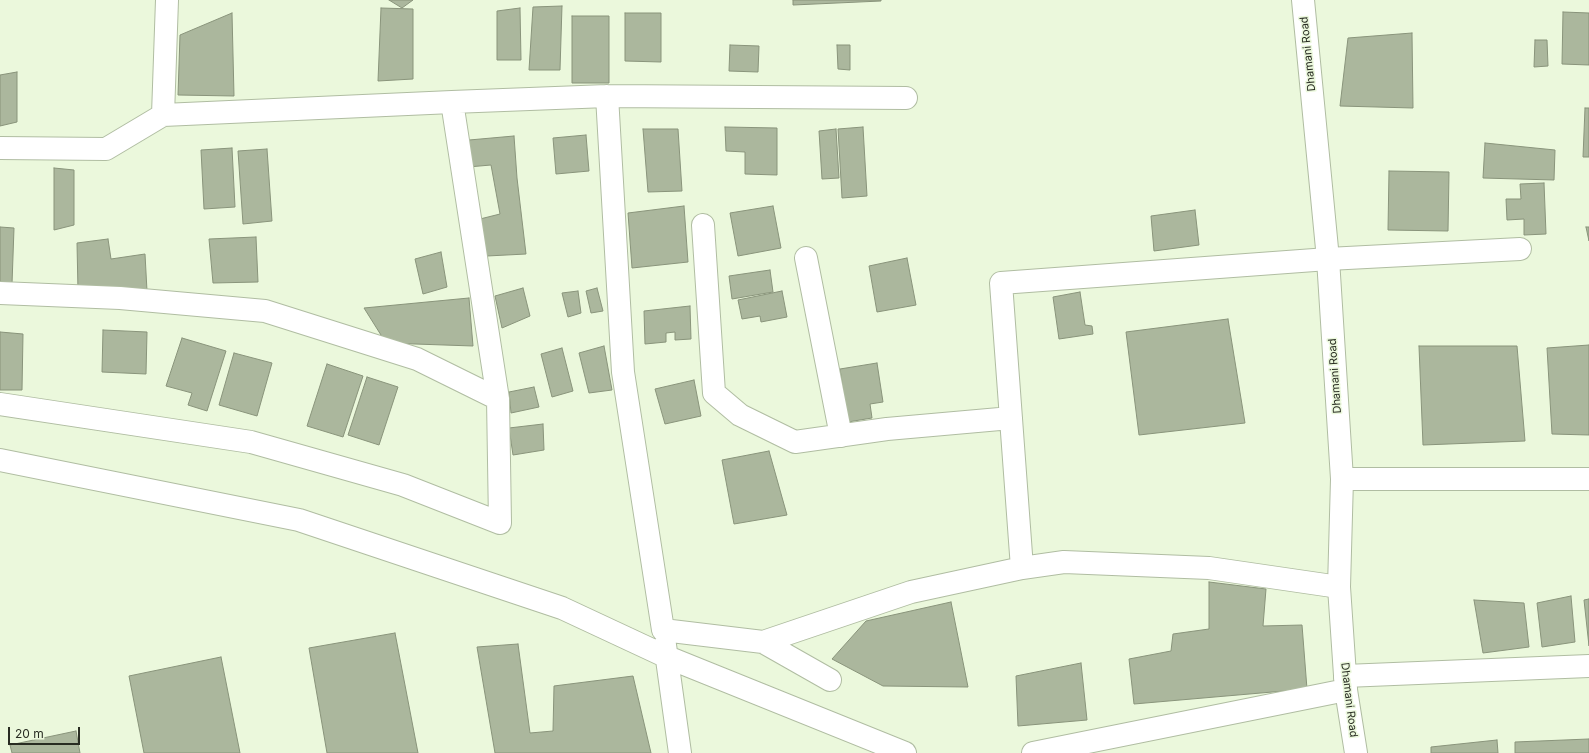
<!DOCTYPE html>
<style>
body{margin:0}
#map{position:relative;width:1589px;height:753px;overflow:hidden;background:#ebf8dc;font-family:Inter,sans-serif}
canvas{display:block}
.scale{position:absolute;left:8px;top:727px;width:72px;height:18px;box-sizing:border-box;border:2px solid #282c22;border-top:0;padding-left:5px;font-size:12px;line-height:14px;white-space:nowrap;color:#282c22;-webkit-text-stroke:3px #ebf8dc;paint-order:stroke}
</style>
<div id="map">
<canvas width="1589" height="753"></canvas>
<div class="scale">20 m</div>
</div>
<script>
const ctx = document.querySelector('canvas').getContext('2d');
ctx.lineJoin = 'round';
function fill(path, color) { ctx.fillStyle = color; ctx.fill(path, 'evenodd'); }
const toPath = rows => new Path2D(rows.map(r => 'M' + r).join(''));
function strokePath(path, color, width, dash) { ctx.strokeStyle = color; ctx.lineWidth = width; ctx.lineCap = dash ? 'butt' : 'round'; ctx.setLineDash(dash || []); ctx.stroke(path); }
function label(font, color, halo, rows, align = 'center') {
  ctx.font = font + ' Inter,sans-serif'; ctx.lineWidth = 3; ctx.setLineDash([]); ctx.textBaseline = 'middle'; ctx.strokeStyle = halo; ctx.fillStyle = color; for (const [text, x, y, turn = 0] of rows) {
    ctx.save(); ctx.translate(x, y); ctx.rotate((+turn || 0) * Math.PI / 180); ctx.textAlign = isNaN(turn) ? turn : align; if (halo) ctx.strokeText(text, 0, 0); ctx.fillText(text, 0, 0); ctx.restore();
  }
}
const building = toPath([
 [389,0,413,0,402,8,389,0],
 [793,0,881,0,881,1,793,5,793,0],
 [562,6,560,70,529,70,533,7,562,6],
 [381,8,413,9,413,79,378,81,381,8],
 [520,8,521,60,497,60,497,11,520,8],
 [1563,12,1589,13,1589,65,1562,64,1563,12],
 [232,13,234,96,178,95,180,35,232,13],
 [625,13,661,13,661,62,625,61,625,13],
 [572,16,609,16,609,83,572,83,572,16],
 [1412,33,1413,108,1340,106,1348,38,1412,33],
 [1535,40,1547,40,1548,66,1534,67,1535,40],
 [730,45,759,46,758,72,729,71,730,45],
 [837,45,850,45,850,70,838,69,837,45],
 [17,72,17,122,0,126,0,75,17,72],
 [1585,108,1589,108,1589,157,1583,157,1585,108],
 [725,127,777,128,777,175,745,174,745,152,726,151,725,127],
 [863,127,867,196,842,198,838,129,863,127],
 [643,129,678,129,682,191,648,192,643,129],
 [836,129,839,178,822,179,819,131,836,129],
 [586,135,589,171,556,174,553,138,586,135],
 [514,136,517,178,526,254,487,256,480,219,500,214,491,165,468,167,458,141,514,136],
 [1485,143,1555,150,1554,180,1483,178,1485,143],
 [232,148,235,207,204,209,201,150,232,148],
 [267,149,272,221,243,224,238,151,267,149],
 [54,168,74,170,74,225,54,230,54,168],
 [1389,171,1449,172,1448,231,1388,230,1389,171],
 [1544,183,1546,234,1524,235,1524,219,1507,220,1506,199,1521,199,1520,184,1544,183],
 [684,206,688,262,632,268,628,213,684,206],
 [773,206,781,248,738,256,730,213,773,206],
 [1195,210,1199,245,1154,251,1151,216,1195,210],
 [0,227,14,228,12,284,0,284,0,227],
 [1586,227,1589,227,1589,241,1586,227],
 [256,237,258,282,213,283,209,239,256,237],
 [108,239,111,259,145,254,147,291,78,291,77,243,108,239],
 [441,252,447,287,423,294,415,259,441,252],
 [907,258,916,305,877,312,869,266,907,258],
 [770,270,773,292,732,299,729,276,770,270],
 [523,288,530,316,502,328,495,296,523,288],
 [597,288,603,311,591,313,586,291,597,288],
 [578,291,581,313,568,317,562,293,578,291],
 [782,291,787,317,761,322,760,316,742,319,738,300,782,291],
 [1080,292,1085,325,1092,326,1093,334,1059,339,1053,297,1080,292],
 [469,298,473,346,386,343,364,308,469,298],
 [690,306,691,339,675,340,675,332,666,333,666,342,645,344,644,311,690,306],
 [1228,319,1245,423,1139,435,1126,332,1228,319],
 [103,330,147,332,146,374,102,372,103,330],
 [0,332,23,334,22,390,0,390,0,332],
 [182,338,226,351,207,411,188,405,192,393,166,386,182,338],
 [1589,345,1589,435,1552,434,1547,348,1589,345],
 [604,346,612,390,589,393,579,353,604,346],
 [1419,346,1517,346,1525,441,1423,445,1419,346],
 [562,348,573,391,552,397,541,354,562,348],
 [234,353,272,363,257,416,219,405,234,353],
 [877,363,883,402,870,404,872,418,848,422,840,369,877,363],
 [327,364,363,376,343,437,307,426,327,364],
 [367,377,398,387,379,445,348,435,367,377],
 [694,380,701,416,665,424,655,389,694,380],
 [534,387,539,407,511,413,509,392,534,387],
 [543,424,544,450,513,455,509,428,543,424],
 [769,451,787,515,734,524,722,460,769,451],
 [1209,582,1266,589,1263,626,1302,625,1307,689,1134,704,1129,659,1171,651,1173,634,1209,629,1209,582],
 [1571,596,1575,642,1542,647,1537,603,1571,596],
 [1589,599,1589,646,1584,600,1589,599],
 [1474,600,1524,603,1529,647,1483,653,1474,600],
 [951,602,968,687,883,686,832,659,866,621,951,602],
 [395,633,418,753,327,753,309,648,395,633],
 [518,644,530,733,553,731,554,686,633,676,651,753,495,753,477,647,518,644],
 [221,657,240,753,144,753,129,676,221,657],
 [1081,663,1087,720,1018,726,1016,676,1081,663],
 [76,731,80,753,12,753,10,745,76,731],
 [1589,739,1589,753,1515,753,1515,742,1589,739],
 [1497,740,1498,753,1431,753,1431,747,1497,740]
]);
fill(building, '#abb79d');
strokePath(building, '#89947b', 1);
const street = toPath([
 [607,96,623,372,663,630,763,642,911,592,1022,568,1064,562,1209,568,1339,587],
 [163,115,452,102,607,96,906,98],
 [0,148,106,149,163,115,167,0],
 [703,225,714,393,740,415,795,442,887,429,1011,418],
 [806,258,841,436],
 [0,293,120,298,265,311,417,359,498,399,452,102],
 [0,404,251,442,403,485,500,523,498,399],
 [0,460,299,520,562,608,667,657,905,753],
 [1342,479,1589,479],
 [1022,568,1001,283,1328,259,1520,249],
 [763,642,830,680],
 [665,645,680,753],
 [1345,676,1589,666],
 [1033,753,1346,690]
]);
const secondary = toPath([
 [1303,0,1328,259,1342,479,1339,587,1346,690,1356,753]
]);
strokePath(street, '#b0bda2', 24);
strokePath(secondary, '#b0bda2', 24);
strokePath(street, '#fff', 22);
strokePath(secondary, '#fff', 22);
label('11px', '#282c22', '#ebf8dc', [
 ["Dhamani Road",1308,54,-96],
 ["Dhamani Road",1335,376,-94],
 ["Dhamani Road",1349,700,83]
]);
</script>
